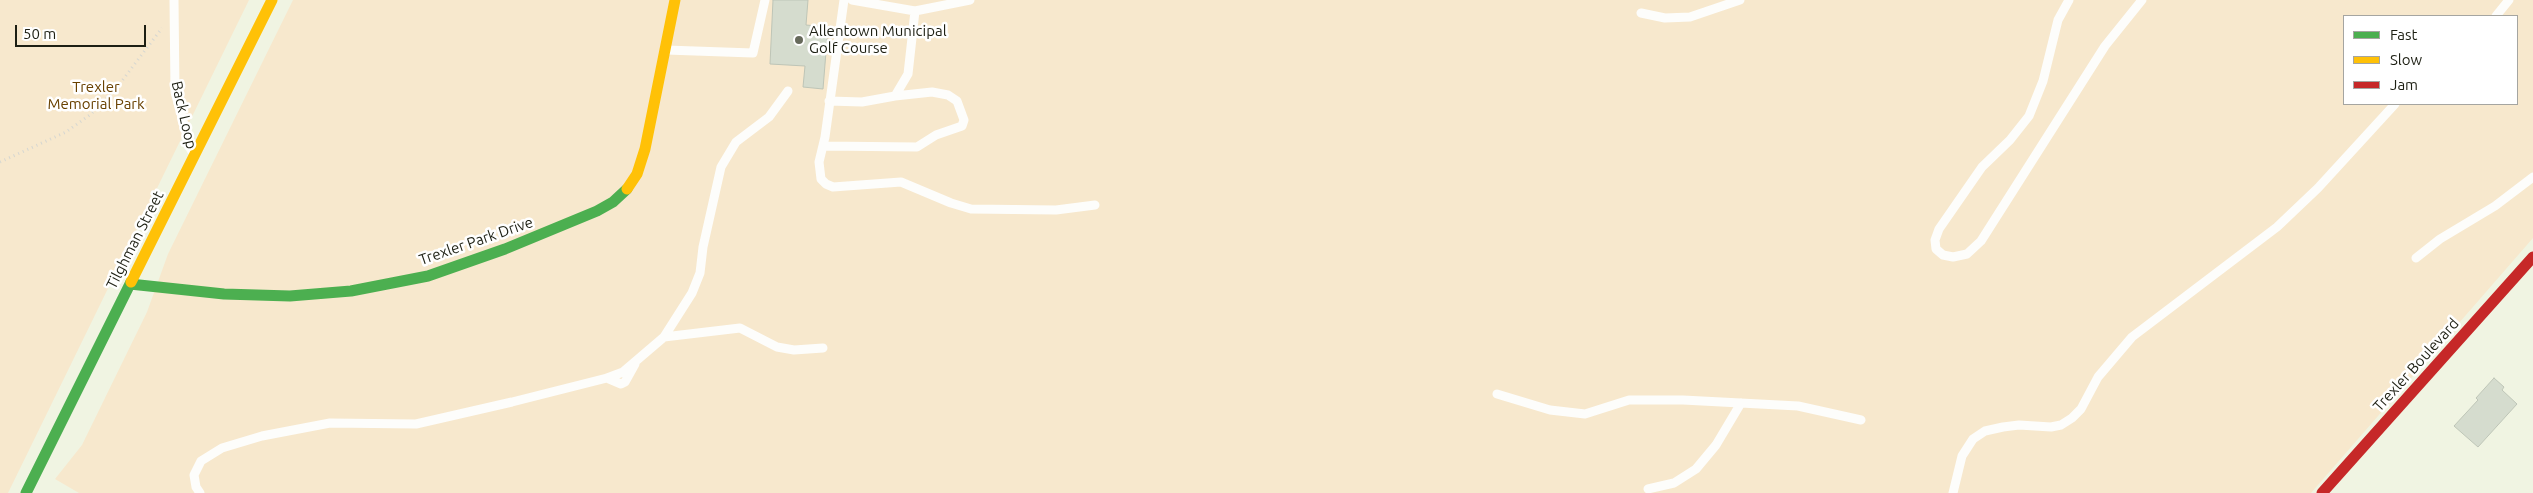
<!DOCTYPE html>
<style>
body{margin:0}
#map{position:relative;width:2533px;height:493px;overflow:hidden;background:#f0f4e2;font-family:Ubuntu,sans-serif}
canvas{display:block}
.legend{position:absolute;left:2343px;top:15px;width:175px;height:90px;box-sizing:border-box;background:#fff;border:1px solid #a5a5a1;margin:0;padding:6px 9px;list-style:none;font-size:15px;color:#1d1f13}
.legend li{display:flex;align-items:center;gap:10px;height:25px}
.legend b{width:25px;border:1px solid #a5a5a1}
.scale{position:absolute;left:15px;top:25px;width:131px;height:22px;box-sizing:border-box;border:2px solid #1d1f13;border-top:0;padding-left:6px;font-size:15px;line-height:18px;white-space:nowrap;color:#1d1f13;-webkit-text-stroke:4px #fff;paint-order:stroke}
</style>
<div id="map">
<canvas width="2533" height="493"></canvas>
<ul class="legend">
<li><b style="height:6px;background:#4caf50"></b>Fast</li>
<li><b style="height:6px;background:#ffc107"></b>Slow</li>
<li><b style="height:6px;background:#c62828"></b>Jam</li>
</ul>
<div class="scale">50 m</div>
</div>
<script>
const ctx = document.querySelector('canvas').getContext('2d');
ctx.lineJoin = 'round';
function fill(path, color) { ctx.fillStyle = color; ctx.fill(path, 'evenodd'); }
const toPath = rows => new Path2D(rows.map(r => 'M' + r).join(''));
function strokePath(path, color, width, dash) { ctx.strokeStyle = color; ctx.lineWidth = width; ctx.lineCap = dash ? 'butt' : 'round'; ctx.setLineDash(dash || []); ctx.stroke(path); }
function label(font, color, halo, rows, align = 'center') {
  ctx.font = font + ' Ubuntu,sans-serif'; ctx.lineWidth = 5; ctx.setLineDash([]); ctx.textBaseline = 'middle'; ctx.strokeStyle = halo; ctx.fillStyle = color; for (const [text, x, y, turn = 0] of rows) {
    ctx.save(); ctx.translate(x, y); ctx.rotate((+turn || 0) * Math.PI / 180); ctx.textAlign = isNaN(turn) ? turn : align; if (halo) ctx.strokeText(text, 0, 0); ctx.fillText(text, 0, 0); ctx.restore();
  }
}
fill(toPath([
 [0,0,249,0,8,493,0,493],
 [293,0,2533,0,2533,238,2311,493,79,493,55,479,82,445,147,312,168,254],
 [2344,16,2517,16,2517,104,2344,104]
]), '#f7e8cd');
const building = toPath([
 [773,0,808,0,806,25,828,27,823,89,803,87,805,66,770,64,773,0],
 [2494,378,2504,387,2502,390,2517,404,2478,447,2454,426,2478,400,2476,398,2494,378]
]);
fill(building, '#d5dcce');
strokePath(building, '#bec5b7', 1);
strokePath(toPath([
 [0,162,66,132,91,114,115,90,162,28]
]), '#d5d6d1', 3, [1, 4]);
strokePath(toPath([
 [174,0,175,92,191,150],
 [844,0,825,137,819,162,821,179,826,184,833,187,901,182,951,203,971,209,1056,210,1095,205],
 [2069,0,2058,20,2043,81,2029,116,2010,140,1982,167,1939,229,1935,240,1936,249,1943,255,1953,257,1967,254,1981,241,2105,46,2142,0],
 [915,11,970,0],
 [1641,13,1665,18,1690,17,1740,0],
 [2496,16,2509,0],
 [666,50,753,53,765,0],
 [829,101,862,102,895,96,908,74,915,11,852,0],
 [823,146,917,147,936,135,962,126,964,120,957,101,948,95,932,92,895,96],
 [2416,258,2440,239,2495,206,2533,177],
 [664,337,740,328,777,347,794,350,823,348],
 [607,378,621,384,625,382,635,364],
 [1497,394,1550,410,1585,414,1629,400,1683,400,1798,406,1861,420],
 [1648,489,1674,483,1696,469,1716,445,1741,403],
 [200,493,196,487,194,475,201,461,222,448,262,436,330,423,416,424,512,402,607,378,623,372,664,337,692,293,700,273,703,247,721,167,736,142,769,117,788,91],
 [1953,493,1962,456,1973,439,1985,431,2003,427,2019,425,2051,427,2061,425,2072,418,2081,409,2098,377,2132,337,2277,227,2318,188,2395,104]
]), '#fdfdfb', 9);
strokePath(toPath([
 [130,284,224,294,290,296,351,291,428,276,505,249,597,211,613,202,627,189],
 [26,493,131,282]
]), '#4caf50', 11);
strokePath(toPath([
 [627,189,637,174,645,149,675,0],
 [131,282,272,0]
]), '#ffc107', 11);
strokePath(toPath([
 [2322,493,2533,257]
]), '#c62828', 11);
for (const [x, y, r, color] of [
 [799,40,5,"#676a5b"]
]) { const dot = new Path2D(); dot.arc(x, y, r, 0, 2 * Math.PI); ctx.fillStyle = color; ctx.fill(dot); strokePath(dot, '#fff', 2); }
label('15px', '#1d1f13', '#fff', [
 ["Allentown Municipal",809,31],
 ["Golf Course",809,48]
], 'left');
label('15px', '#694100', '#fff', [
 ["Trexler",96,87],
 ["Memorial Park",96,104]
]);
label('15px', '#1d1f13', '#fff', [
 ["Back Loop",184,115,77],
 ["Tilghman Street",135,240,-63],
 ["Trexler Park Drive",476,241,-19],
 ["Trexler Boulevard",2416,365,-48]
]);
</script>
